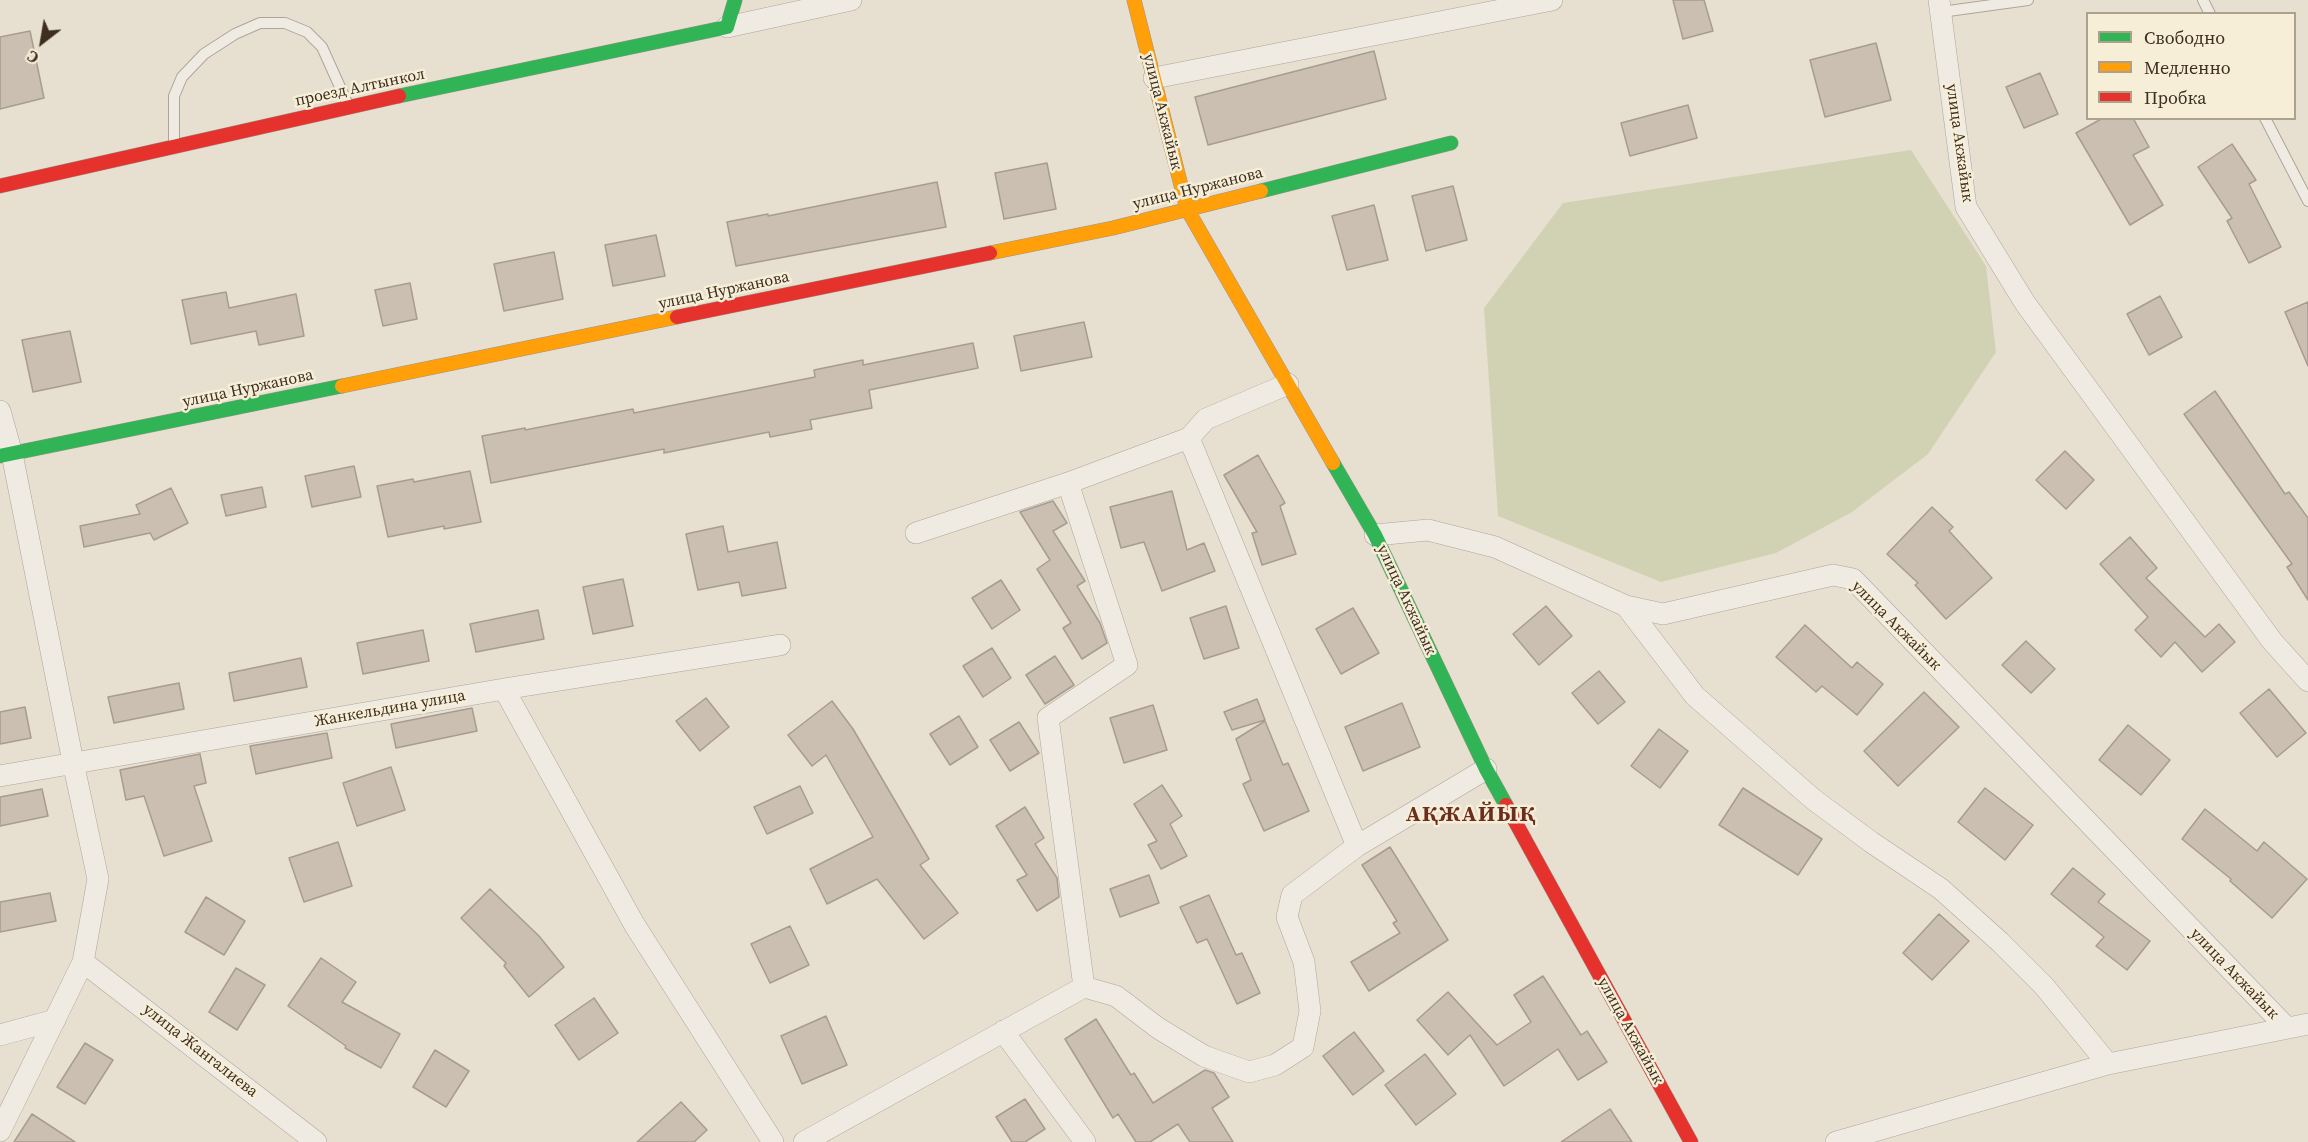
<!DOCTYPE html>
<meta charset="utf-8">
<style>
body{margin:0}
#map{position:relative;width:2308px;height:1142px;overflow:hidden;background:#e7e0d1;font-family:"Source Serif 4",serif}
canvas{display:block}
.legend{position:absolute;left:2086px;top:12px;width:210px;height:108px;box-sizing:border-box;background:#f7eed8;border:2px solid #ada18e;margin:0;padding:8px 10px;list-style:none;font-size:18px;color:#3d2e20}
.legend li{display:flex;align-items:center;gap:12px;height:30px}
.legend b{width:30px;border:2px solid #ada18e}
.north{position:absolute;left:12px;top:12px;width:60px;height:60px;-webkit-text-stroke:4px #f7eed8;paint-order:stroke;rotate:211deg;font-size:16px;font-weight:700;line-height:24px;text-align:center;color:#3d2e20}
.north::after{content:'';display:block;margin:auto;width:21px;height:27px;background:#3d2e20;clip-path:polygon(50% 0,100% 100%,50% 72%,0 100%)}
</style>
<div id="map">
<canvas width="2308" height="1142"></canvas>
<ul class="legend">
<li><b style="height:8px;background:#30b455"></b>Свободно</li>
<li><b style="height:8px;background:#ff9f0a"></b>Медленно</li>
<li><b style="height:8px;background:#e5322d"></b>Пробка</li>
</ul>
<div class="north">С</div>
</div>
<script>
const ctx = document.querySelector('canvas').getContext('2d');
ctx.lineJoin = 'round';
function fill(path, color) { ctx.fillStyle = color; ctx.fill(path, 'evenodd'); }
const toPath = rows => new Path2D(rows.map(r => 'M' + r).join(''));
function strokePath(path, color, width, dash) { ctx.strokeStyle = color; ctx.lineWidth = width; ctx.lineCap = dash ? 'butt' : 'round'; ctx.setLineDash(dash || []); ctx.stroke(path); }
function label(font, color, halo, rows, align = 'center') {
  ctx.font = font + ' "Source Serif 4",serif'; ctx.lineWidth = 5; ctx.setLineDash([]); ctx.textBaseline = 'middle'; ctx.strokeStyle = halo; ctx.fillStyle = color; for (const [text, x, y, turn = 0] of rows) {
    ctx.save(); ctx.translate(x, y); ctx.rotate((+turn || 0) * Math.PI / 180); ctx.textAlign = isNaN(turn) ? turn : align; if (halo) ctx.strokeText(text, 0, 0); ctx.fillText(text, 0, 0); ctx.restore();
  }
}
fill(toPath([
 [1911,150,1986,266,1996,352,1928,454,1852,512,1776,553,1661,582,1498,516,1484,308,1563,203]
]), '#d1d1b3');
const building = toPath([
 [1673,0,1704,0,1713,31,1683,39,1673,0],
 [30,31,44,98,0,109,0,37,30,31],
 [1876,43,1891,100,1825,117,1810,60,1876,43],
 [1374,51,1386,99,1208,145,1195,97,1374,51],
 [2040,73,2058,114,2024,128,2006,87,2040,73],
 [1688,105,1697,138,1630,156,1621,123,1688,105],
 [2103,118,2133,118,2149,147,2133,155,2163,205,2130,225,2076,133,2103,118],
 [2232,144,2256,180,2249,184,2281,247,2249,263,2227,221,2232,218,2198,167,2232,144],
 [1047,163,1056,209,1004,219,995,173,1047,163],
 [937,182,946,227,736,266,727,222,768,214,768,216,937,182],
 [1453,186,1467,240,1426,251,1412,196,1453,186],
 [1374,205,1388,260,1347,270,1332,216,1374,205],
 [656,235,665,276,613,286,605,245,656,235],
 [554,252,563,299,504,311,494,264,554,252],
 [410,283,417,319,383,326,375,290,410,283],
 [226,292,229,308,296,294,304,336,259,345,256,331,191,344,182,300,226,292],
 [2160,296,2182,337,2149,355,2127,314,2160,296],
 [2308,302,2308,366,2285,312,2308,302],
 [1084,322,1092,357,1021,371,1014,336,1084,322],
 [70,331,81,382,33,392,22,340,70,331],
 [973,343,978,368,869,390,872,408,810,420,812,429,770,437,769,432,664,453,664,449,491,483,482,436,525,428,525,430,633,409,634,413,815,377,814,370,863,360,863,365,973,343],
 [2215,391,2285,494,2289,492,2308,518,2308,600,2287,567,2292,564,2184,414,2215,391],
 [2065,451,2094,480,2066,509,2036,480,2065,451],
 [1258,455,1285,503,1280,506,1296,554,1262,565,1252,533,1257,532,1224,475,1258,455],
 [354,466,361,497,312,507,305,476,354,466],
 [470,471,481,522,444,529,444,526,388,537,377,486,413,479,414,482,470,471],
 [262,487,266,507,226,516,221,495,262,487],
 [171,488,188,523,154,540,150,533,84,547,80,526,140,514,136,505,171,488],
 [1172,491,1187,550,1204,543,1215,571,1162,591,1144,542,1121,548,1110,507,1172,491],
 [1053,501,1067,523,1053,531,1085,581,1077,586,1100,623,1107,643,1082,659,1063,628,1071,623,1037,569,1050,560,1020,512,1053,501],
 [1932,507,1953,527,1949,531,1992,578,1946,619,1915,585,1918,583,1887,554,1932,507],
 [723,526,728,552,777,542,786,588,742,596,739,582,698,590,686,534,723,526],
 [2130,537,2157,568,2146,578,2205,637,2219,624,2235,642,2202,672,2175,642,2161,657,2135,630,2148,617,2100,564,2130,537],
 [623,579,633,626,593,634,583,587,623,579],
 [1001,580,1020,610,992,629,972,598,1001,580],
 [1226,606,1239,648,1204,659,1190,618,1226,606],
 [1546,606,1572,636,1539,665,1513,634,1546,606],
 [1353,608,1379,653,1341,674,1316,629,1353,608],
 [538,610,544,639,476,652,470,624,538,610],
 [1805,625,1852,668,1857,662,1883,684,1857,715,1822,686,1816,692,1776,657,1805,625],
 [423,630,429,661,363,674,357,643,423,630],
 [2026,641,2055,669,2031,693,2002,665,2026,641],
 [992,648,1011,678,983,697,963,666,992,648],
 [1055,656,1074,685,1045,704,1026,675,1055,656],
 [301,658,307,687,234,701,229,673,301,658],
 [1599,671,1625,702,1598,724,1572,693,1599,671],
 [179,683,184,709,114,723,108,697,179,683],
 [2269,689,2306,733,2277,757,2240,713,2269,689],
 [1924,692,1959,727,1898,786,1864,751,1924,692],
 [706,698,729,727,700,751,676,721,706,698],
 [1257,699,1265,720,1232,730,1224,712,1257,699],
 [832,701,853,729,929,859,920,865,958,913,924,939,877,879,827,904,810,869,873,837,826,755,812,766,788,735,832,701],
 [1402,703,1420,747,1363,771,1345,727,1402,703],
 [1153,705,1167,750,1124,763,1110,718,1153,705],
 [25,707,31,738,0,744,0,712,25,707],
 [472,708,477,731,396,748,391,724,472,708],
 [959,716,978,747,950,765,930,734,959,716],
 [1265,721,1283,765,1288,763,1309,811,1264,831,1243,784,1251,780,1236,739,1265,721],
 [1019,722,1039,753,1010,771,990,740,1019,722],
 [2128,725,2170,760,2141,795,2099,760,2128,725],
 [1659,729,1688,751,1660,788,1631,766,1659,729],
 [327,733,332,758,256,774,250,746,327,733],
 [200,754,206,783,194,786,212,841,164,856,144,796,126,800,120,770,200,754],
 [391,767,405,810,357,826,343,783,391,767],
 [1162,785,1182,816,1170,824,1187,856,1161,869,1148,845,1157,841,1134,804,1162,785],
 [800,786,813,813,767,834,754,807,800,786],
 [1743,788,1822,839,1798,875,1719,825,1743,788],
 [1985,788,2033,825,2005,860,1958,822,1985,788],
 [42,789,48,816,0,826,0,797,42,789],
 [1025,807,1044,838,1035,844,1057,878,1059,897,1037,911,1017,880,1027,875,996,826,1025,807],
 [2205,809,2257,851,2264,842,2307,879,2272,918,2230,881,2231,879,2182,839,2205,809],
 [338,842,352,886,304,902,289,858,338,842],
 [1390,847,1448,940,1369,991,1351,962,1400,933,1393,923,1397,921,1362,865,1390,847],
 [2073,868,2105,894,2098,902,2150,941,2127,970,2096,946,2104,937,2051,894,2073,868],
 [1149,875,1159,903,1120,917,1110,889,1149,875],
 [490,889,539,936,564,967,529,997,504,966,506,963,461,918,490,889],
 [50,893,56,921,0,932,0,902,50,893],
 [1209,895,1236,955,1242,953,1260,993,1237,1004,1207,939,1197,943,1180,907,1209,895],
 [206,897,245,921,224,955,185,932,206,897],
 [1939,914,1969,941,1932,980,1903,953,1939,914],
 [790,926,809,965,770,983,751,944,790,926],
 [321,958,356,982,342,1002,400,1034,381,1068,345,1048,346,1046,288,1006,321,958],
 [236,968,265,985,237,1030,209,1012,236,968],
 [1543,976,1581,1035,1587,1031,1607,1062,1578,1080,1558,1049,1504,1086,1470,1035,1448,1055,1417,1020,1448,992,1497,1045,1531,1022,1514,995,1543,976],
 [594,998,618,1033,579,1060,555,1025,594,998],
 [826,1016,847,1065,802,1084,781,1036,826,1016],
 [1096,1019,1131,1075,1134,1073,1153,1103,1205,1070,1214,1073,1229,1097,1212,1108,1233,1142,1190,1142,1178,1124,1150,1142,1136,1142,1118,1114,1113,1118,1065,1039,1096,1019],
 [1354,1032,1384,1071,1353,1095,1323,1056,1354,1032],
 [85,1043,113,1060,85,1104,57,1087,85,1043],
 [435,1050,469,1071,446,1107,413,1087,435,1050],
 [1425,1054,1456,1094,1416,1125,1385,1085,1425,1054],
 [1025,1099,1045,1129,1025,1142,1012,1142,996,1117,1025,1099],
 [681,1102,707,1130,694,1142,637,1142,681,1102],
 [1610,1109,1632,1142,1561,1142,1610,1109],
 [32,1114,75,1142,14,1142,32,1114]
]);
fill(building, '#cbbfb2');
strokePath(building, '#a89c90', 1.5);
const lane = toPath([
 [2203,0,2210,14],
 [1941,12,2028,0],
 [2265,118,2308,201],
 [174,146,174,96,182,77,204,54,235,34,260,23,285,23,307,32,322,47,349,107]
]);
const street = toPath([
 [1939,0,1966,207,2025,303,2272,641,2308,681],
 [727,27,851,0],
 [1154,78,1552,0],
 [0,411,12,454,73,762,98,879,83,962,0,1131],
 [1189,438,1357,846,1486,769],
 [1068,483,1127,665,1048,718,1084,987],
 [916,533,1068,483,1189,438,1206,419,1288,384],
 [1375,535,1428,530,1495,547,1626,606,1663,614,1833,575,1853,579,2287,1028],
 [1626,606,1695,696,1813,799,1871,842,1941,889,2000,942,2044,986,2108,1064],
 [504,689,634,924,773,1142],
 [0,776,504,689,780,645],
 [83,962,316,1142],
 [1003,1031,1085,1142],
 [0,1035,55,1020],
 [804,1142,1084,987,1116,996,1158,1028,1204,1056,1249,1072,1275,1065,1303,1047,1310,1011,1304,962,1287,917,1292,895,1357,846],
 [1836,1142,2108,1064,2308,1024]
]);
const fast = toPath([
 [399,96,727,27,735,0],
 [1261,191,1451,143],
 [0,456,342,386],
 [1333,463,1375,535,1486,769,1506,805]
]);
const slow = toPath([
 [1134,0,1187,209,1333,463],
 [990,253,1113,228,1261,191],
 [342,386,677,317]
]);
const jam = toPath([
 [0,186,399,96],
 [677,317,990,253],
 [1506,805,1691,1142]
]);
strokePath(lane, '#ada599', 12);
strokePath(street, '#ada599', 22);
strokePath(fast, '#9c958a', 15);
strokePath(slow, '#9c958a', 15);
strokePath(jam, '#9c958a', 15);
strokePath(lane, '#efebe3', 10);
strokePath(street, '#efebe3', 21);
strokePath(fast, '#30b455', 14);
strokePath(slow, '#ff9f0a', 14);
strokePath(jam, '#e5322d', 14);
label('16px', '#3d2e20', '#f7eed8', [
 ["проезд Алтынкол",360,88,-12],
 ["улица Акжайык",1162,112,76],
 ["улица Акжайык",1959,143,82],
 ["улица Нуржанова",1198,189,-14],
 ["улица Нуржанова",724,291,-12],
 ["улица Нуржанова",248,389,-12],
 ["улица Акжайык",1406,600,65],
 ["улица Акжайык",1896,626,45],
 ["Жанкельдина улица",390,709,-10],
 ["улица Акжайык",2234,974,46],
 ["улица Акжайык",1630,1031,61],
 ["улица Жангалиева",200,1051,38]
]);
ctx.letterSpacing = '1.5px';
label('bold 22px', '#6b2e1e', '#f7eed8', [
 ["АҚЖАЙЫҚ",1471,815]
]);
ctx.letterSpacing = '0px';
</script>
